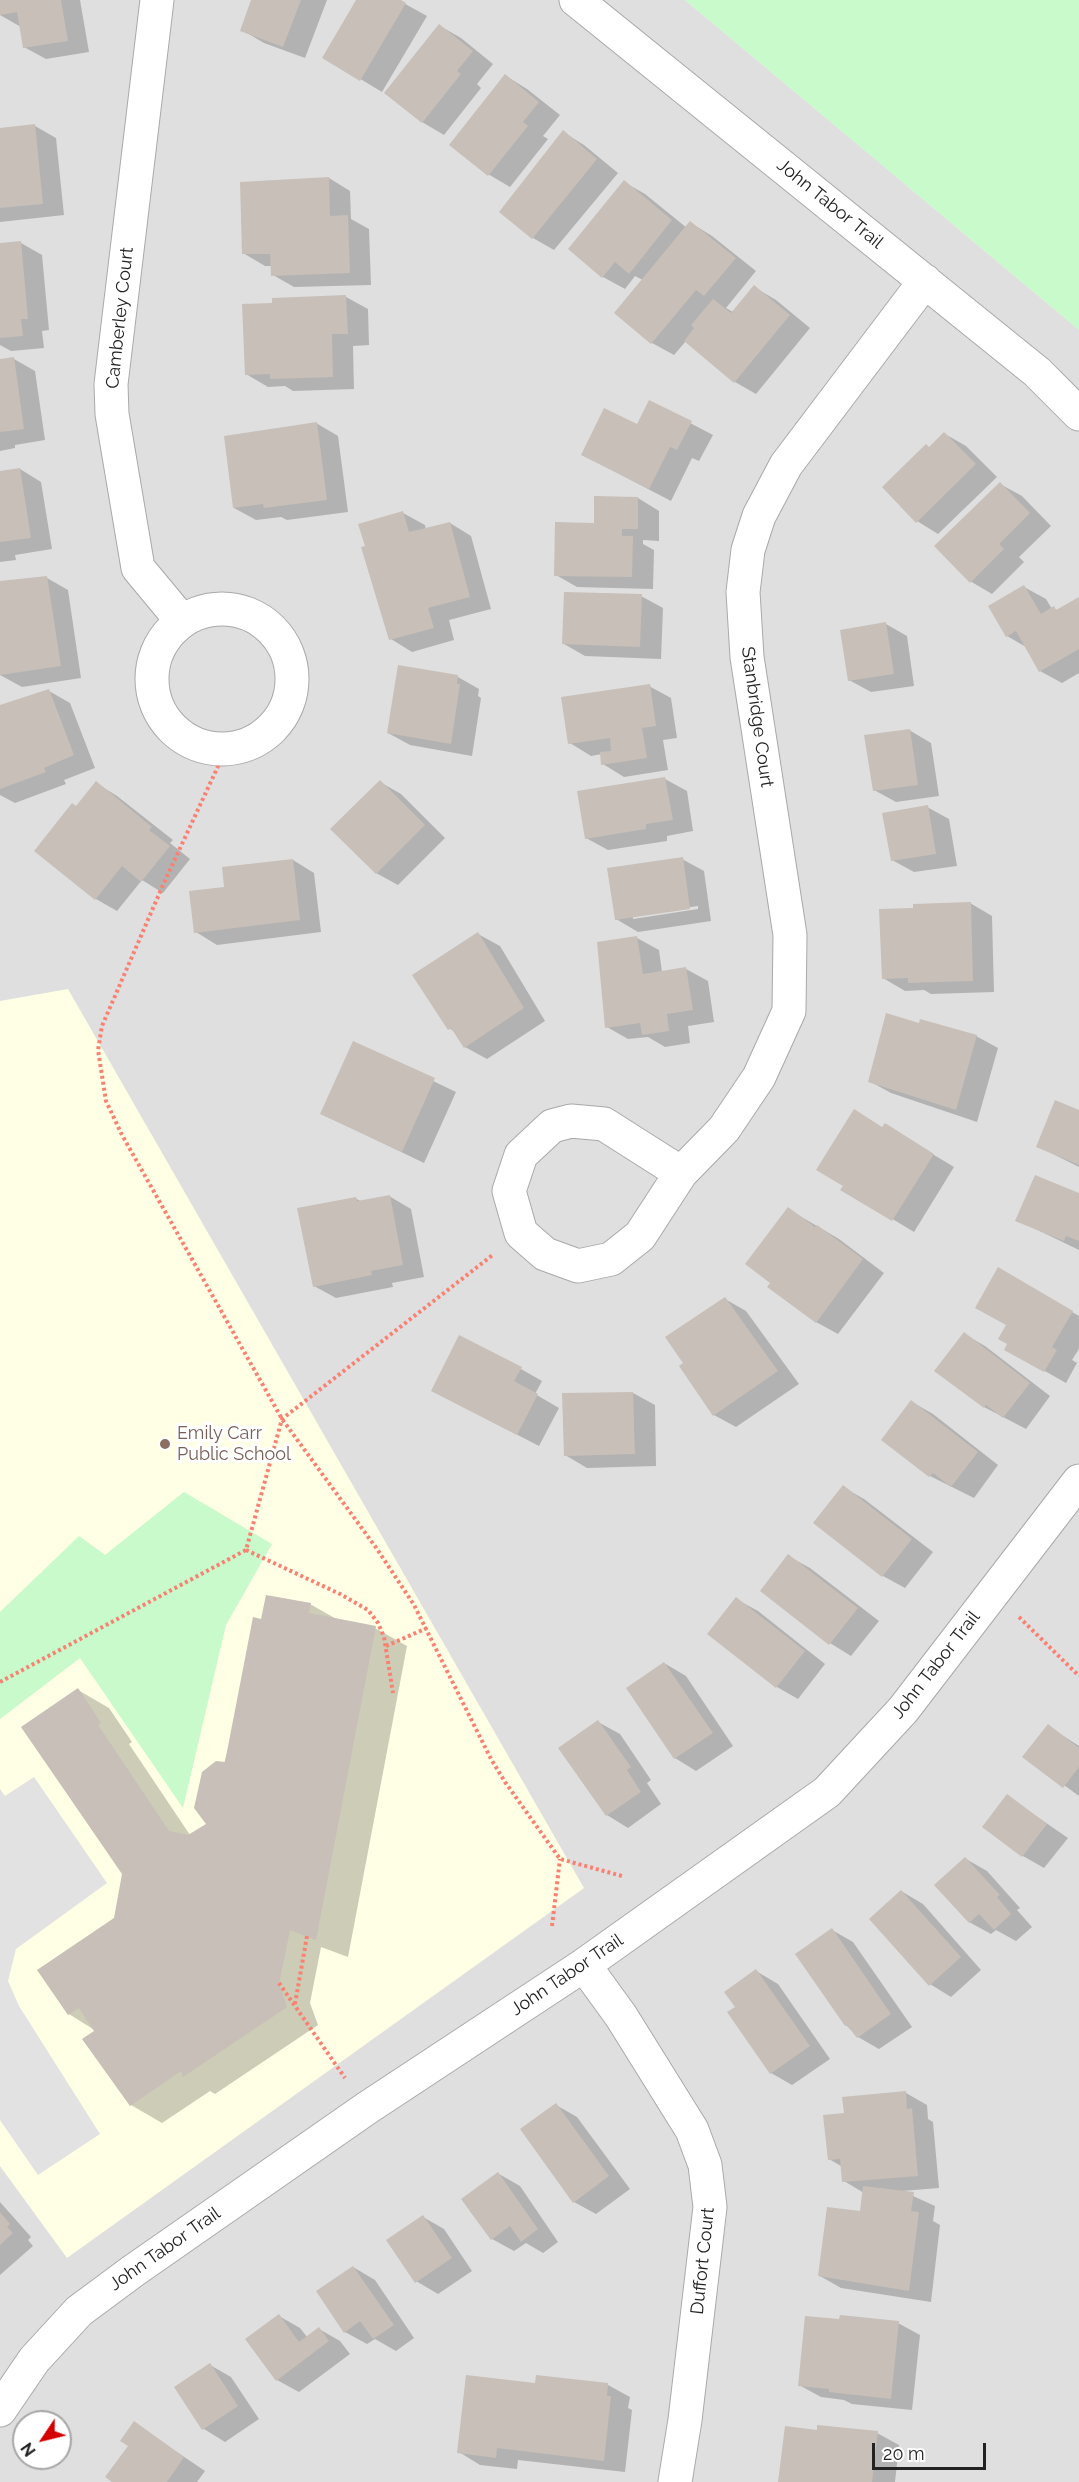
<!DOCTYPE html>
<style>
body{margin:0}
#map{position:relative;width:1079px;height:2482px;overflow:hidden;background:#f2efe9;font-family:Raleway,sans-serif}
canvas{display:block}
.north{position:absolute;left:12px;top:2410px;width:60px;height:60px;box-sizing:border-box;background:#fff;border:2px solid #a7a7a7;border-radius:50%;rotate:235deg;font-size:16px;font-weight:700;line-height:24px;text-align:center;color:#222}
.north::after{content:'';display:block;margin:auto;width:21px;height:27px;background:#d40000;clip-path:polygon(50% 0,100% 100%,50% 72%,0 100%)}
.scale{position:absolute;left:872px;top:2443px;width:114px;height:27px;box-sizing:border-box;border:3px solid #222;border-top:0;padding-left:8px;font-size:18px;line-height:21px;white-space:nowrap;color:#222;-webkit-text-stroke:4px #fff;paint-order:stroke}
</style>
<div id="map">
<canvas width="1079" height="2482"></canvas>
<div class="north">N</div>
<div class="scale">20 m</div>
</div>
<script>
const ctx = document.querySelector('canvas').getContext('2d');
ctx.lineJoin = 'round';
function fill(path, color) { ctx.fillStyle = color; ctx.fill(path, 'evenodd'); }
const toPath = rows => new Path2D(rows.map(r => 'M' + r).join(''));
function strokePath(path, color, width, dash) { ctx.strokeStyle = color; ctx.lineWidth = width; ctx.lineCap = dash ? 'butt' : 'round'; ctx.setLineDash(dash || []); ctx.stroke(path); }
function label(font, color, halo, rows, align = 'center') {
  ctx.font = font + ' Raleway,sans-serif'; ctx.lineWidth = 6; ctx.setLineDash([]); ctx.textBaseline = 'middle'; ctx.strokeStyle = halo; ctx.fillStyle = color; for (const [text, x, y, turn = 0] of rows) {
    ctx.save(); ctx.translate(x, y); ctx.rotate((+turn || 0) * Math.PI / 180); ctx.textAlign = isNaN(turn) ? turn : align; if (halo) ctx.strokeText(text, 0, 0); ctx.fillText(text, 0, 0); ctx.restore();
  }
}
fill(toPath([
 [0,0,685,0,1079,330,1079,2482,0,2482],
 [24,2422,60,2422,60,2458,24,2458]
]), '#e0dfdf');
fill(toPath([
 [68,989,584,1888,67,2258,0,2166,0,1001]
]), '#ffffe5');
fill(toPath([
 [685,0,1079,0,1079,330],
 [184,1492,272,1544,226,1625,183,1808,80,1658,0,1719,0,1612,79,1536,105,1555]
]), '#c8facc');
fill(toPath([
 [34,1777,107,1883,16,1949,8,1981,19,2006,100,2134,38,2175,0,2120,0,1789,5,1796]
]), '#e2e2e2');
fill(toPath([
 [0,0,80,0,89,52,46,59,24,47,21,27,0,15],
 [253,0,327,0,305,58,264,43,242,30],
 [357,0,398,0,427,16,382,92,324,57],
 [440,26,461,38,493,64,477,84,481,88,444,135,422,122],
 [506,76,527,89,560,115,543,136,548,139,510,187,488,174],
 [35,126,56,138,64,215,0,222,0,130],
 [563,132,584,145,618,173,554,250,533,238],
 [329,178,350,191,351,219,369,229,371,285,294,287,273,275,272,266,265,266,243,253],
 [624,182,645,194,687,228,691,223,712,236,756,271,726,308,733,312,754,287,776,300,810,328,756,394,735,382,686,341,674,355,652,343,616,312,643,280,635,276,625,289,603,277,570,249],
 [21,243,42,255,49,330,42,331,44,348,11,351,0,345,0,245],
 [346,297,368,309,369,345,353,346,354,389,293,391,285,386,268,387,246,374],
 [14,359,35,371,45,440,15,445,15,448,0,451,0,361],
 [650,402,713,435,699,461,692,458,671,501,583,455,638,426],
 [316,423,338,436,348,512,287,520,281,517,256,520,234,508],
 [945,434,966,446,997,477,938,534,917,521],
 [20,469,41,482,52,549,15,555,16,560,0,562,0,472],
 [1000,484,1022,496,1051,526,1019,557,1024,562,992,594,970,581],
 [638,498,659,511,659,541,643,540,643,544,654,550,653,589,577,587,556,575,595,525],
 [403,513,425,525,426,530,450,523,471,536,491,609,449,620,454,640,412,652,391,639],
 [47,578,68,590,81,678,22,687,0,675,0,584],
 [1024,587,1046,599,1052,609,1058,610,1079,598,1079,673,1062,683,1040,671,1026,647,1007,636],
 [641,596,663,608,661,659,585,656,564,644],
 [886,624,907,636,914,686,871,692,849,680],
 [458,677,479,689,478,696,481,698,472,756,410,745,388,733],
 [649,686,671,698,677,738,663,740,668,770,624,777,603,764,602,754,591,756,570,743],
 [49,691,70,703,95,768,64,780,66,784,15,803,0,795,0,708],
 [909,730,931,743,939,796,896,802,874,790],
 [665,779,687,791,693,831,667,836,667,841,608,850,586,838],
 [380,782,401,794,445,838,398,885,376,873],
 [96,783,117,796,173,840,170,843,190,859,163,893,142,880,117,911,96,899,77,808],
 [927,807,949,819,957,866,914,872,892,860],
 [682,859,704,871,711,921,638,932,616,919],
 [698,906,698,909,633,919,633,916],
 [293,860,314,873,321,932,217,945,196,932,225,888],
 [970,903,992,916,994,992,931,994,924,990,905,991,883,978,914,909],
 [478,934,500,946,545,1021,487,1059,465,1047,455,1032,449,1028],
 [637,938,659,950,662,972,686,969,708,981,714,1022,688,1026,690,1043,665,1047,648,1037,628,1039,607,1027],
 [920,1025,976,1036,998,1048,977,1122,891,1093,869,1081],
 [354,1043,456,1092,424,1163,322,1114],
 [1079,1112,1079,1167,1037,1146],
 [883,1128,906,1138,954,1167,914,1232,843,1189],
 [1079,1194,1079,1250,1017,1220],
 [389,1196,411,1209,424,1277,392,1283,393,1287,336,1298,314,1286,355,1198,362,1202],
 [788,1209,839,1239,884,1273,838,1334,816,1322],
 [998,1269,1079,1316,1079,1349,1072,1360,1077,1363,1066,1383,1006,1349,1009,1343,1008,1325],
 [725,1299,746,1311,799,1384,736,1427,714,1415],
 [964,1334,985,1346,1050,1396,1026,1429,984,1407],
 [521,1369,542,1381,535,1394,559,1408,539,1446,454,1402],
 [633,1393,655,1405,656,1466,587,1468,565,1455,563,1394],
 [912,1402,933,1414,998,1465,974,1498,930,1476],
 [843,1487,864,1499,933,1552,905,1588,883,1576,815,1523],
 [788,1556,810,1568,879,1621,851,1656,830,1643],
 [736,1599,758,1611,825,1664,798,1699,777,1687],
 [310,1604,338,1620,375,1628,407,1646,348,1957,321,1947,310,2003,318,2025,215,2094,210,2091,162,2123,131,2105,96,2031,69,2014,115,1918,124,1874,78,1690,109,1708,132,1742,129,1744,190,1835,208,1824,262,1621],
 [664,1663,686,1676,733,1746,696,1771,675,1758],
 [598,1722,620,1734,651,1780,647,1783,661,1804,628,1828,607,1815],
 [1048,1726,1079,1746,1079,1796,1024,1756],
 [1007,1796,1068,1838,1044,1868,1023,1856],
 [966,1859,987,1871,1020,1908,1017,1910,1032,1927,1016,1941,996,1930,991,1934,969,1922],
 [901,1891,923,1904,981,1970,951,1997,930,1984],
 [832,1930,853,1942,912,2027,879,2049,858,2037,846,2025],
 [756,1971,778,1984,830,2059,792,2085,771,2073,737,2007],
 [906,2093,927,2105,928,2119,933,2122,939,2188,902,2191,935,2206,933,2221,940,2225,931,2302,841,2288,820,2276,862,2213,864,2193,844,2181,841,2166,829,2159,845,2115],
 [556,2105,577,2117,630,2189,596,2214,574,2202],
 [499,2174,520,2186,558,2242,543,2253,526,2243,514,2251,492,2239],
 [0,2202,31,2237,28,2240,33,2246,0,2275],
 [423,2217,444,2229,472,2271,438,2294,416,2281],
 [353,2267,375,2280,414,2338,396,2351,375,2339,367,2344,345,2332],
 [279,2316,300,2328,307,2337,319,2329,340,2341,350,2354,299,2392,277,2380],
 [898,2323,920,2335,912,2410,852,2404,844,2400,821,2397,799,2385],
 [210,2365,231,2377,259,2419,225,2442,204,2429,176,2388],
 [537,2376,608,2385,630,2397,628,2408,632,2410,625,2472,518,2460,517,2469,480,2465,459,2452,536,2385],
 [134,2423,205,2471,197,2482,115,2482,130,2446],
 [819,2431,877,2433,899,2445,895,2482,780,2482]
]), '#0003');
fill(toPath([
 [0,0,61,0,68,41,23,48,17,12,0,15],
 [251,0,301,0,283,47,240,31],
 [356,0,401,0,406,3,360,81,322,58],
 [439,24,473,51,457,71,461,74,422,123,384,93],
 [505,74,539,102,523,122,528,126,488,176,449,145],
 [35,124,43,204,0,208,0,128],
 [563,130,597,159,532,239,499,212],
 [329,177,330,216,348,215,350,273,271,276,270,254,242,254,240,182],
 [624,180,672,220,629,274,615,262,602,278,568,249],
 [690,221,736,258,704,296,696,290,651,344,614,313],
 [21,241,28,319,21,319,23,336,0,338,0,243],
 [754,285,790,315,734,383,684,341,694,328,691,325,713,299,731,313],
 [346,295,348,334,332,334,333,377,270,379,270,374,245,375,242,304,272,303,272,298],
 [14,357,24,429,0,432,0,359],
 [649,400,692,421,677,450,670,447,649,489,581,455,604,408,637,424],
 [317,422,327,500,264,508,263,504,233,508,224,436],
 [944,432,976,464,916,523,882,487,926,444,929,447],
 [20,468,31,538,0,542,0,471],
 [1000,482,1030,513,999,544,1004,549,970,583,934,546],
 [594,496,638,497,638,529,622,529,622,536,633,536,632,577,554,576,555,522,594,523],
 [403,511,409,532,450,522,470,597,428,608,434,628,389,640,361,547,365,546,358,524],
 [47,576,61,666,0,675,0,581],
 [1024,585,1041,614,1054,606,1056,610,1079,597,1079,649,1039,672,1016,631,1006,637,988,606],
 [564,592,642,594,640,647,562,644],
 [886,622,894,674,848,681,840,630],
 [398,665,458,675,457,684,460,684,451,744,387,733],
 [650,684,656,726,642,728,647,758,601,765,600,752,611,751,610,738,568,744,561,697],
 [49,689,74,755,44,768,46,772,0,789,0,705],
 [910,729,918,785,873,791,864,735],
 [665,777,673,820,646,824,646,829,585,839,577,791],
 [380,780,425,825,376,874,330,829],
 [96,781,152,827,149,830,170,846,141,882,122,866,95,900,34,851,72,803,76,806],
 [928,805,936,854,891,861,882,813],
 [683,857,690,909,615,920,607,868],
 [293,859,300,920,194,933,189,891,224,887,222,867],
 [971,902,973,981,908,983,908,978,882,979,879,909,913,908,913,904],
 [478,932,524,1008,464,1048,451,1028,448,1030,412,975],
 [637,936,643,974,686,967,693,1010,667,1014,669,1031,642,1035,640,1023,605,1028,597,942],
 [886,1013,919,1023,920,1019,977,1035,956,1110,868,1082],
 [353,1041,435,1078,402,1152,320,1114],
 [1055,1100,1079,1110,1079,1165,1036,1147],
 [854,1109,882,1127,885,1123,934,1154,892,1221,840,1190,843,1186,816,1170],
 [1035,1175,1079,1193,1079,1241,1066,1236,1064,1241,1015,1221],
 [390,1195,403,1265,371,1271,372,1275,313,1287,297,1208,356,1197,357,1201],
 [788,1207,815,1227,817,1225,863,1259,816,1323,767,1287,770,1283,745,1264],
 [998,1267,1073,1311,1052,1347,1057,1350,1044,1372,1004,1350,1007,1344,998,1339,1006,1325,975,1308],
 [725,1297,778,1371,713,1416,679,1366,683,1363,665,1337],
 [964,1332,1030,1383,1003,1418,986,1405,984,1408,934,1371],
 [459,1335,522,1367,514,1381,538,1394,517,1435,431,1391],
 [633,1392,635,1454,564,1456,562,1393],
 [911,1400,978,1452,951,1487,933,1473,929,1477,881,1440],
 [843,1485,912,1539,882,1577,813,1523],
 [788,1554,858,1608,829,1645,760,1591],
 [266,1595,311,1603,309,1613,376,1626,316,1940,290,1930,279,1984,287,2007,183,2077,181,2071,130,2106,82,2039,94,2031,79,2008,68,2015,37,1970,114,1918,122,1874,21,1727,78,1688,101,1723,98,1725,169,1831,188,1835,206,1824,194,1808,202,1772,216,1761,225,1762,253,1617,261,1619],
 [736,1597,805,1651,776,1688,707,1634],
 [664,1662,713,1733,674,1759,626,1688],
 [598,1720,631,1767,627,1770,641,1792,606,1816,558,1748],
 [1048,1724,1079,1748,1079,1767,1063,1788,1022,1757],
 [1007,1794,1047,1824,1022,1857,982,1827],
 [965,1857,1000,1895,997,1897,1011,1914,994,1930,979,1914,969,1923,934,1885],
 [901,1890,961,1957,929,1986,869,1919],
 [832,1928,891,2014,857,2038,847,2025,845,2026,795,1954],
 [756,1969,810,2046,770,2074,727,2012,735,2007,724,1992],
 [906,2091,907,2109,912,2108,918,2176,842,2182,840,2159,828,2160,823,2115,844,2113,842,2097],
 [556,2103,609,2176,573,2203,520,2129],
 [498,2172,538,2229,521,2242,510,2226,491,2240,461,2199],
 [863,2186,914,2192,911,2211,919,2212,909,2291,818,2276,827,2207,860,2211],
 [0,2212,10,2224,7,2227,13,2233,0,2245],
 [423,2215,452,2258,415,2283,386,2240],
 [353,2266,394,2325,373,2339,360,2321,344,2333,316,2291],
 [279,2314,299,2342,319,2327,329,2341,276,2381,245,2339],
 [840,2315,899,2321,891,2399,829,2392,829,2389,798,2386,805,2316,839,2319],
 [210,2363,238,2406,202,2430,174,2387],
 [466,2375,535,2383,536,2375,608,2383,607,2396,611,2396,604,2461,497,2448,496,2458,457,2453],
 [134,2421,184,2457,167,2482,112,2482,105,2477,128,2446,120,2441],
 [817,2425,878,2431,872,2482,778,2482,785,2426,817,2430]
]), '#c7bfb8');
const minor = toPath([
 [157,0,111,384,112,414,138,568,182,621],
 [576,0,1037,372,1079,414],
 '152 679a70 70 0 1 1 140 0a70 70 0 1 1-140 0Z',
 [681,1173,604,1124,571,1121,552,1126,521,1155,509,1191,521,1233,545,1254,578,1266,611,1259,640,1236,681,1173,724,1129,759,1077,789,1011,790,935,747,657,743,592,748,550,759,516,786,465,925,281],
 [584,1965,621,2016,692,2130,705,2165,710,2207,685,2420,675,2482],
 [0,2410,34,2360,79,2311,133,2271,367,2108,584,1965,827,1792,903,1710,1079,1481]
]);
strokePath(minor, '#a9a9a9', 35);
strokePath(toPath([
 [226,749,163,885,102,1026,98,1050,106,1101,122,1135,282,1419,377,1549,414,1605,491,1759,505,1782,560,1859,622,1876],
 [246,1550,340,1594,368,1610,378,1623,384,1637,393,1693],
 [1019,1617,1079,1676],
 [386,1646,427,1628],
 [0,1682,246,1550,282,1419,494,1254],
 [552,1926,560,1859],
 [279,1983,345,2078],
 [295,2004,307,1936]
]), '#fa8072', 4, [3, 3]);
strokePath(minor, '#fff', 33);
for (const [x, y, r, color] of [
 [165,1444,6,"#8d6e63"]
]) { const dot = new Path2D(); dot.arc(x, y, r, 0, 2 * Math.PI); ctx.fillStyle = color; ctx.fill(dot); strokePath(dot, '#fff', 2); }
label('18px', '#222', '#fff', [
 ["John Tabor Trail",830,204,39],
 ["Camberley Court",120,318,-84],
 ["Stanbridge Court",757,717,82],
 ["John Tabor Trail",936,1665,-52],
 ["John Tabor Trail",567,1975,-34],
 ["John Tabor Trail",165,2249,-35],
 ["Duffort Court",703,2261,-84]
]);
label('18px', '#785e54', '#fff', [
 ["Emily Carr",177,1434],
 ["Public School",177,1455]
], 'left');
</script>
